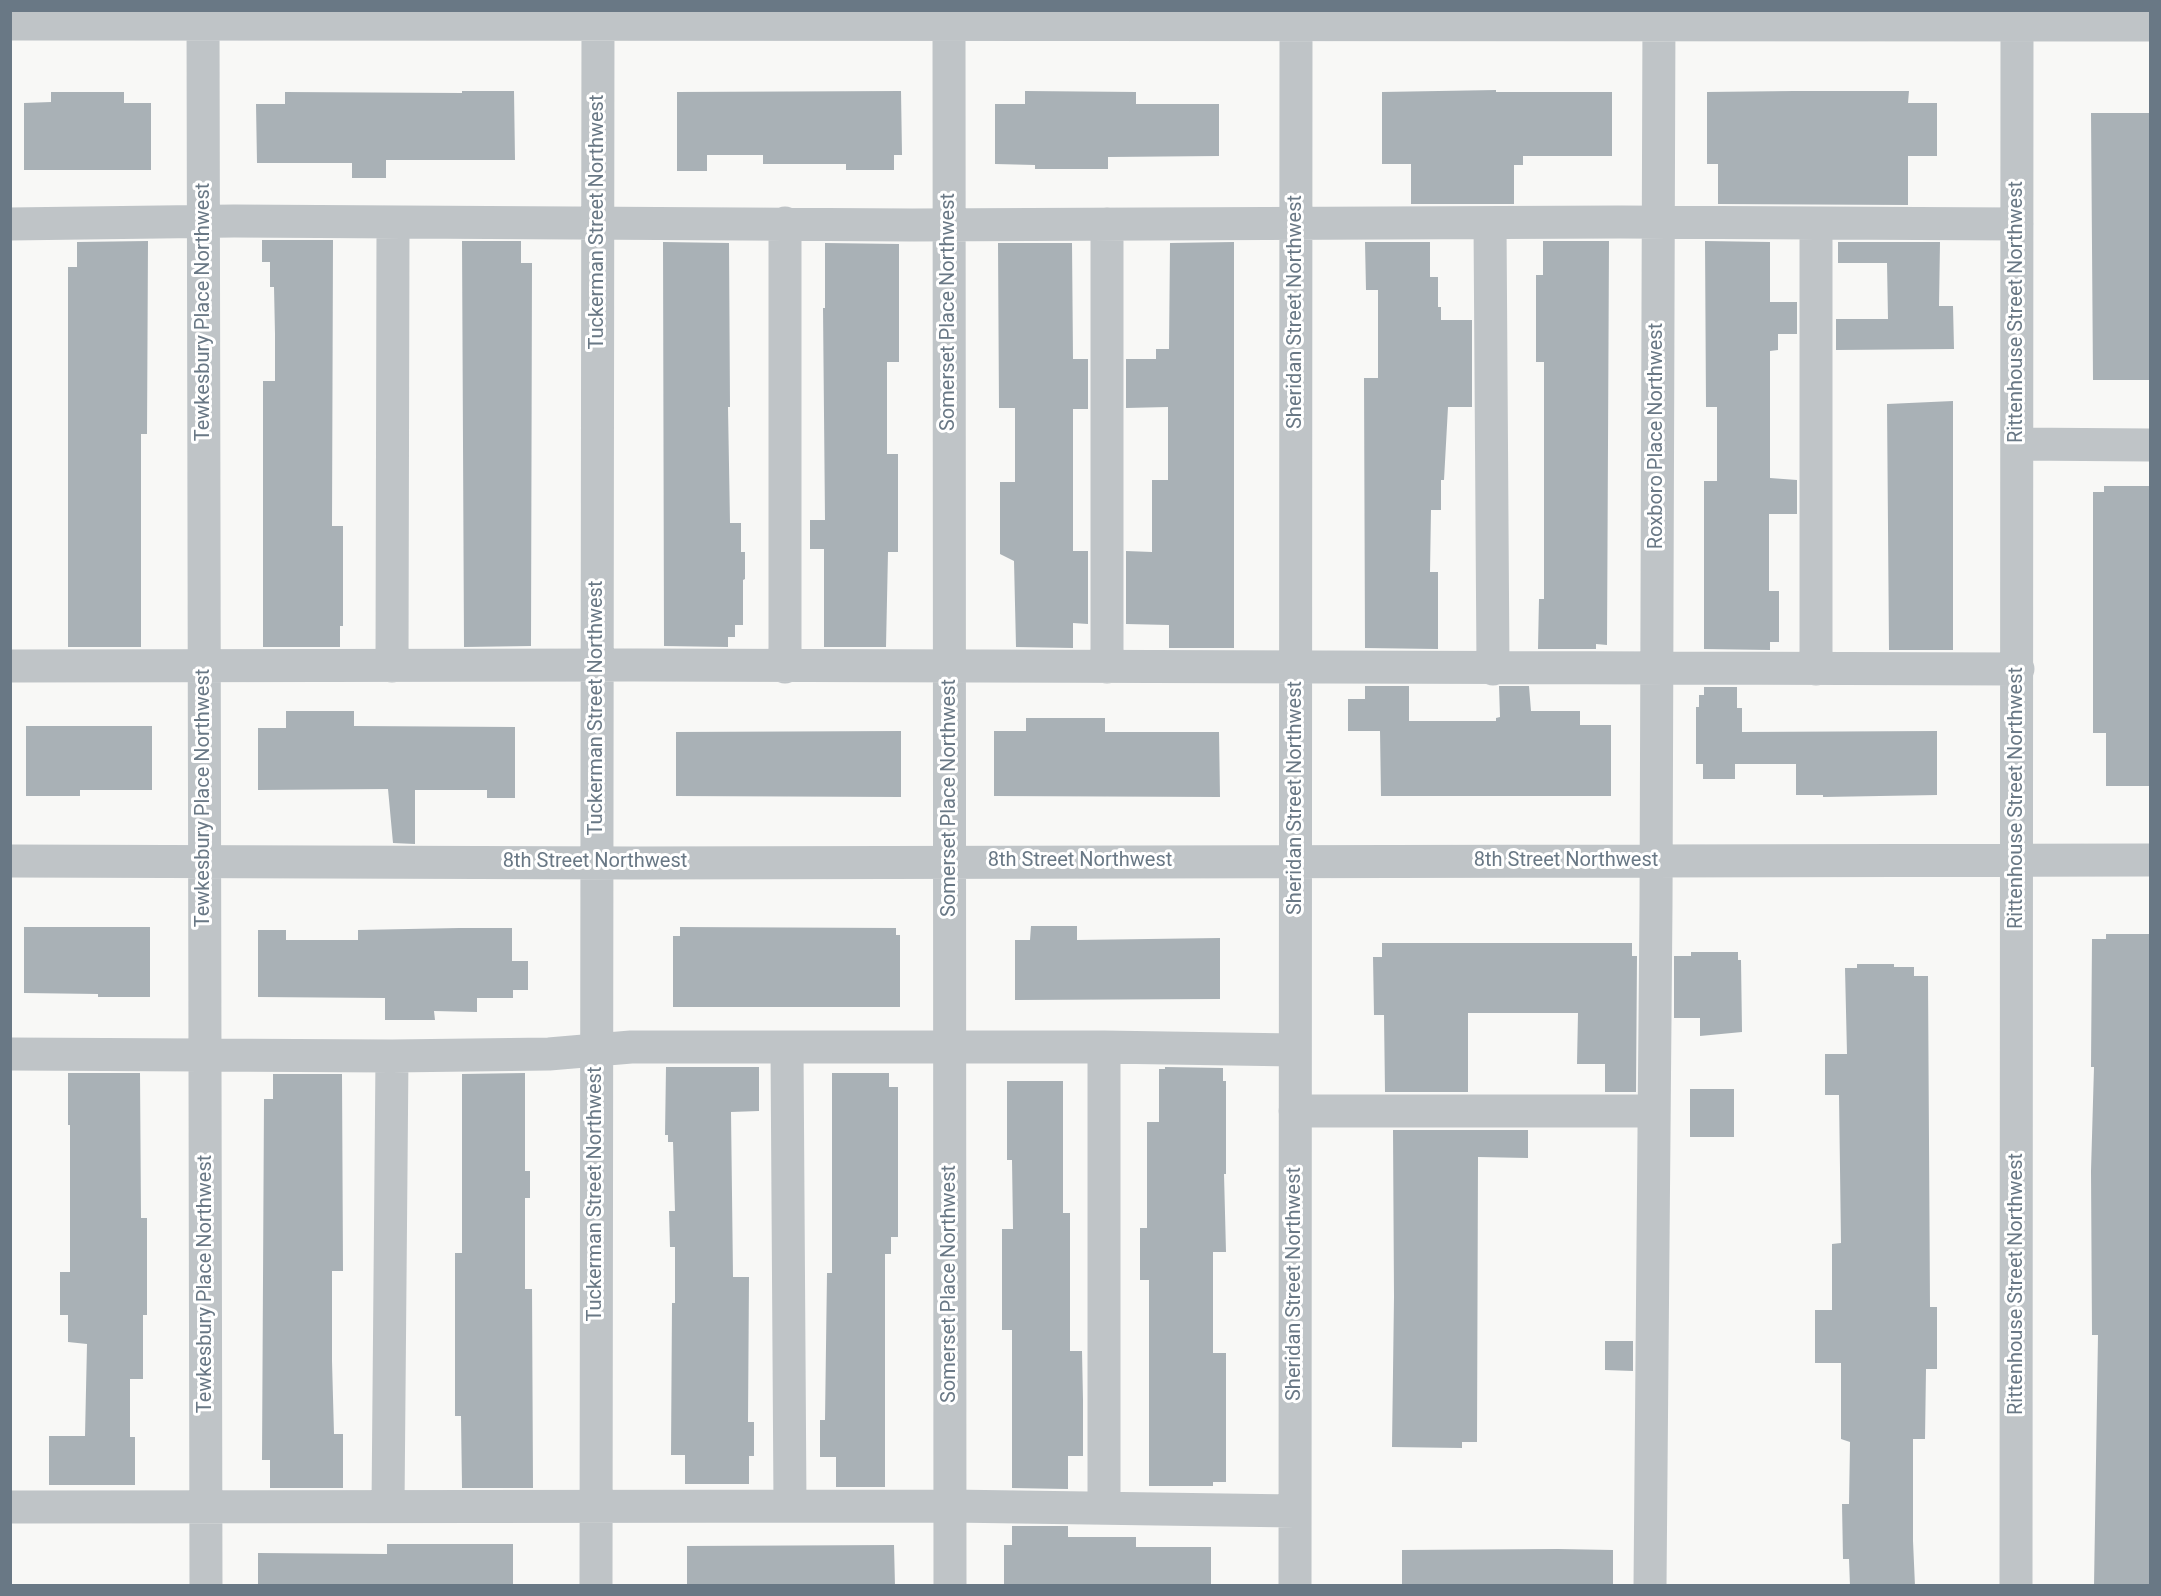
<!DOCTYPE html>
<style>
body{margin:0}
#map{position:relative;width:2161px;height:1596px;overflow:hidden;background:#f8f8f6;font-family:Roboto,sans-serif}
canvas{display:block}
.frame{position:absolute;inset:0;border:12px solid #697885;pointer-events:none}
</style>
<div id="map">
<canvas width="2161" height="1596"></canvas>
<div class="frame"></div>
</div>
<script>
const ctx = document.querySelector('canvas').getContext('2d');
ctx.lineJoin = 'round';
function fill(path, color) { ctx.fillStyle = color; ctx.fill(path, 'evenodd'); }
const toPath = rows => new Path2D(rows.map(r => 'M' + r).join(''));
function strokePath(path, color, width, dash) { ctx.strokeStyle = color; ctx.lineWidth = width; ctx.lineCap = dash ? 'butt' : 'round'; ctx.setLineDash(dash || []); ctx.stroke(path); }
function label(font, color, halo, rows, align = 'center') {
  ctx.font = font + ' Roboto,sans-serif'; ctx.lineWidth = 6; ctx.setLineDash([]); ctx.textBaseline = 'middle'; ctx.strokeStyle = halo; ctx.fillStyle = color; for (const [text, x, y, turn = 0] of rows) {
    ctx.save(); ctx.translate(x, y); ctx.rotate((+turn || 0) * Math.PI / 180); ctx.textAlign = isNaN(turn) ? turn : align; if (halo) ctx.strokeText(text, 0, 0); ctx.fillText(text, 0, 0); ctx.restore();
  }
}
fill(toPath([
 [1496,90,1496,92,1612,92,1612,156,1523,156,1523,165,1514,165,1514,204,1411,204,1411,164,1382,164,1382,92],
 [462,91,514,91,515,160,386,160,386,178,352,178,352,163,257,163,256,104,285,104,285,92,462,93],
 [901,91,902,155,894,155,894,170,846,170,846,164,763,164,763,155,707,155,707,171,677,171,677,92],
 [1025,91,1136,92,1136,104,1219,104,1219,156,1108,157,1108,169,1035,169,1035,165,995,164,995,104,1025,104],
 [1794,91,1909,91,1908,103,1937,103,1937,156,1908,156,1908,205,1718,204,1718,164,1707,164,1707,92],
 [51,92,124,92,124,103,151,103,151,170,24,170,24,103,51,102],
 [2091,113,2151,113,2151,380,2093,380],
 [262,240,333,240,332,526,343,526,343,626,340,626,340,647,263,647,263,381,275,381,275,334,274,287,270,287,270,262,262,262],
 [148,241,147,434,141,434,141,647,68,647,68,267,77,267,77,242],
 [462,241,521,241,521,263,532,263,531,646,464,647],
 [1543,241,1609,241,1607,645,1596,644,1596,649,1538,649,1539,599,1544,599,1544,362,1536,362,1536,275,1543,275],
 [1705,241,1770,242,1770,302,1797,302,1797,334,1778,334,1778,350,1770,351,1770,478,1797,480,1797,514,1769,514,1769,591,1779,591,1779,642,1770,642,1770,650,1704,649,1704,481,1717,481,1717,407,1706,407],
 [663,242,729,243,730,407,728,407,730,523,741,523,741,552,745,552,745,579,743,580,743,625,735,625,735,637,728,637,728,647,664,646],
 [1234,242,1234,648,1169,648,1169,625,1126,624,1126,551,1152,552,1152,480,1168,480,1168,407,1126,408,1126,359,1156,359,1156,349,1169,349,1170,243],
 [1365,242,1430,242,1430,277,1438,277,1438,307,1441,307,1441,320,1472,320,1472,407,1448,407,1444,480,1441,480,1441,510,1431,510,1430,572,1438,572,1438,649,1365,648,1364,378,1378,378,1378,290,1366,290],
 [1838,242,1940,242,1939,306,1953,306,1954,349,1836,350,1836,319,1888,319,1887,263,1838,263],
 [825,243,899,244,899,362,887,362,887,454,898,454,898,552,888,552,886,647,824,647,824,549,810,549,810,520,825,520,823,308,825,308],
 [998,243,1072,243,1073,359,1088,359,1088,409,1073,409,1073,551,1088,551,1088,624,1073,623,1073,648,1016,647,1014,561,1000,554,1000,482,1015,482,1015,408,999,408],
 [1953,401,1953,650,1889,650,1887,404],
 [2104,486,2151,486,2151,786,2106,786,2106,733,2093,733,2093,492,2104,492],
 [1365,686,1409,686,1409,721,1496,721,1496,718,1500,717,1499,686,1529,686,1531,711,1580,711,1580,725,1611,725,1611,796,1381,796,1380,731,1348,731,1348,699,1365,699],
 [1704,687,1737,687,1737,708,1742,708,1742,732,1937,731,1937,795,1823,797,1823,795,1796,795,1796,764,1735,764,1735,779,1703,779,1703,764,1696,764,1696,707,1699,707,1699,695,1704,695],
 [286,711,354,711,354,726,515,727,515,798,487,798,487,790,415,790,415,844,393,843,388,789,258,790,258,728,286,728],
 [1026,718,1105,718,1105,732,1219,732,1220,797,994,796,994,731,1026,731],
 [26,726,152,726,152,790,80,790,80,796,26,796],
 [901,731,901,797,676,796,676,732],
 [1031,926,1077,926,1077,940,1220,938,1220,999,1015,1000,1015,940,1030,940],
 [24,927,150,927,150,997,98,997,98,994,24,993],
 [680,927,896,928,896,935,900,935,900,1007,673,1007,673,936,680,936],
 [459,928,512,928,512,961,528,961,528,990,513,990,513,998,477,998,477,1012,434,1011,435,1020,385,1020,385,998,258,997,258,930,286,930,286,940,358,940,358,930],
 [2106,934,2151,934,2151,1586,2094,1586,2098,1335,2092,1335,2091,1171,2094,1067,2091,1067,2092,939,2106,939],
 [1382,943,1632,943,1632,956,1637,956,1636,1092,1605,1092,1605,1064,1577,1064,1578,1013,1468,1013,1468,1092,1385,1092,1384,1015,1374,1015,1373,957,1382,957],
 [1691,952,1738,952,1738,960,1741,960,1742,1032,1700,1036,1700,1018,1674,1018,1674,956,1691,956],
 [1857,964,1894,964,1894,967,1914,967,1914,976,1928,976,1930,1307,1937,1307,1937,1369,1926,1369,1925,1439,1913,1439,1913,1541,1915,1586,1850,1586,1849,1559,1843,1559,1842,1504,1849,1504,1850,1442,1841,1439,1841,1363,1815,1363,1815,1310,1832,1310,1832,1244,1841,1243,1839,1095,1825,1095,1825,1054,1847,1054,1845,968,1857,968],
 [666,1067,759,1067,759,1111,731,1112,733,1277,749,1277,748,1422,754,1422,754,1456,749,1456,749,1484,685,1484,685,1455,671,1455,672,1303,675,1303,675,1247,670,1247,669,1211,675,1211,673,1142,668,1142,668,1135,665,1135],
 [1165,1067,1223,1068,1223,1081,1226,1081,1226,1174,1224,1174,1226,1252,1213,1252,1213,1353,1226,1353,1226,1482,1213,1482,1213,1486,1149,1486,1149,1280,1140,1280,1140,1228,1147,1228,1147,1122,1159,1122,1159,1069,1165,1069],
 [68,1073,140,1073,141,1218,147,1218,147,1315,143,1315,143,1379,130,1379,130,1437,135,1437,135,1485,49,1485,49,1436,85,1436,87,1344,68,1342,68,1315,60,1315,60,1272,70,1272,70,1125,68,1125],
 [525,1073,525,1171,530,1171,530,1198,525,1198,525,1289,532,1289,533,1488,462,1488,461,1416,455,1416,455,1253,462,1253,462,1074],
 [832,1073,889,1073,889,1087,898,1087,898,1237,891,1237,891,1254,885,1254,885,1487,836,1487,836,1457,820,1457,820,1420,825,1420,827,1273,832,1273],
 [273,1074,342,1074,343,1271,332,1271,332,1361,334,1434,343,1434,343,1488,270,1488,270,1460,262,1460,264,1099,273,1099],
 [1007,1081,1063,1081,1063,1213,1070,1213,1070,1351,1082,1351,1083,1400,1083,1456,1068,1456,1068,1489,1012,1488,1012,1330,1002,1330,1002,1229,1013,1229,1012,1160,1007,1160],
 [1690,1089,1734,1089,1734,1137,1690,1137],
 [1393,1130,1528,1130,1528,1158,1478,1157,1477,1442,1462,1442,1462,1448,1392,1447,1394,1297],
 [1605,1341,1633,1341,1633,1371,1605,1370],
 [1012,1526,1068,1526,1068,1537,1136,1537,1136,1547,1211,1547,1211,1586,1004,1586,1004,1545,1012,1545],
 [387,1544,513,1544,513,1586,258,1586,258,1553,387,1554],
 [894,1545,895,1586,687,1586,687,1546],
 [1558,1549,1613,1550,1613,1586,1402,1586,1402,1550]
]), '#a9b1b6');
strokePath(toPath([
 [203,10,206,1586],
 [949,10,950,1586],
 [10,24,2150,25],
 [785,223,785,667],
 [1490,223,1493,669],
 [10,224,234,221,912,225,1620,222,2017,224],
 [1107,224,1107,667],
 [1816,224,1816,669],
 [2017,444,2150,445],
 [10,666,634,665,2018,669],
 [392,666,393,222],
 [10,861,634,863,2150,860],
 [1104,1047,1104,1508],
 [787,1048,790,1506],
 [10,1054,392,1056,549,1054,631,1047,1104,1047,1295,1050],
 [1295,1111,1654,1111],
 [388,1506,392,1056],
 [10,1507,950,1506,1295,1511],
 [596,1586,598,10],
 [1295,1586,1296,10],
 [1650,1586,1656,905,1659,10],
 [2016,1586,2017,10]
]), '#bfc4c7', 33);
label('20px', '#697885', '#fff', [
 ["Tuckerman Street Northwest",598,222,-90],
 ["Tewkesbury Place Northwest",204,312,-90],
 ["Somerset Place Northwest",949,312,-90],
 ["Sheridan Street Northwest",1296,312,-90],
 ["Rittenhouse Street Northwest",2017,312,-90],
 ["Roxboro Place Northwest",1657,436,-90],
 ["Tuckerman Street Northwest",597,708,-90],
 ["Tewkesbury Place Northwest",204,798,-90],
 ["Somerset Place Northwest",950,798,-90],
 ["Sheridan Street Northwest",1296,798,-90],
 ["Rittenhouse Street Northwest",2017,798,-90],
 ["8th Street Northwest",1080,861],
 ["8th Street Northwest",1566,861],
 ["8th Street Northwest",595,862],
 ["Tuckerman Street Northwest",596,1194,-90],
 ["Tewkesbury Place Northwest",206,1284,-90],
 ["Somerset Place Northwest",950,1284,-90],
 ["Sheridan Street Northwest",1295,1284,-90],
 ["Rittenhouse Street Northwest",2017,1284,-90]
]);
</script>
